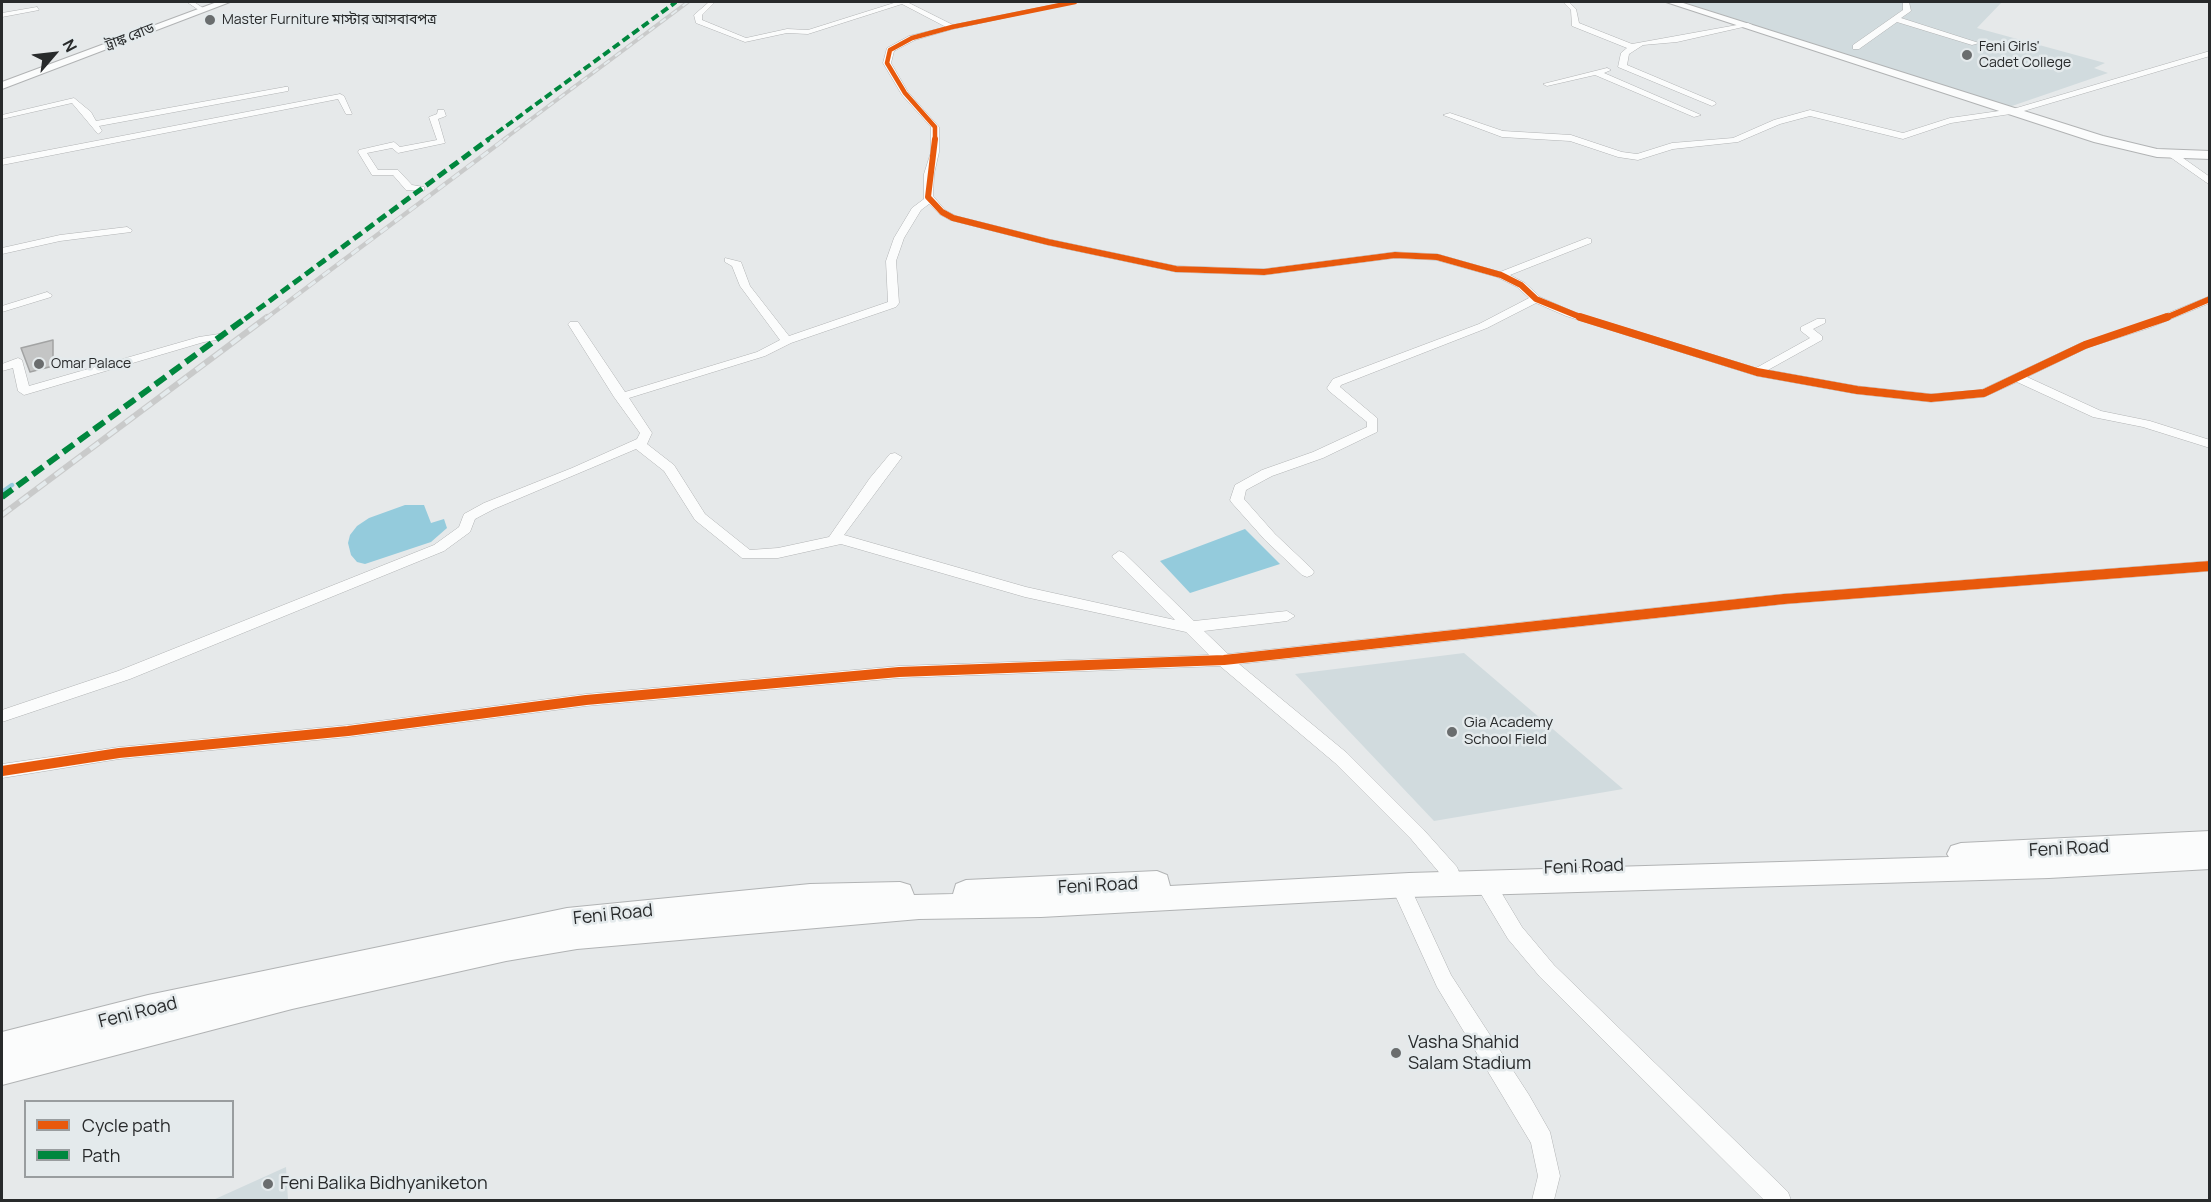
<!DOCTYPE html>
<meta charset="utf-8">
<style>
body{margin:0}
#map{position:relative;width:2211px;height:1202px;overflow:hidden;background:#e6e9ea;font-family:Manrope,sans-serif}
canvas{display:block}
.frame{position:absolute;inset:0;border:3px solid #282a2b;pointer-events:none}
.legend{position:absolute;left:24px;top:1100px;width:210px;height:78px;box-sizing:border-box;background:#e4eaec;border:2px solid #999d9f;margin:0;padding:8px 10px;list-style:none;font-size:18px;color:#282a2b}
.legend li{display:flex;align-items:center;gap:12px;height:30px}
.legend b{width:30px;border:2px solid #999d9f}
.north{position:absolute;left:24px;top:24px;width:60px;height:60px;-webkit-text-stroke:4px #e4eaec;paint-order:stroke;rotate:62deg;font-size:16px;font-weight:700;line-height:24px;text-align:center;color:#282a2b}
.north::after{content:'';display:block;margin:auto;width:21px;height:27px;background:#282a2b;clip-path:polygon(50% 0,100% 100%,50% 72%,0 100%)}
</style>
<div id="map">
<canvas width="2211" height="1202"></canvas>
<div class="frame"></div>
<ul class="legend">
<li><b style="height:8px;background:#e8590c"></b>Cycle path</li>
<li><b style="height:8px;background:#00873e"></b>Path</li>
</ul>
<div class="north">N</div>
</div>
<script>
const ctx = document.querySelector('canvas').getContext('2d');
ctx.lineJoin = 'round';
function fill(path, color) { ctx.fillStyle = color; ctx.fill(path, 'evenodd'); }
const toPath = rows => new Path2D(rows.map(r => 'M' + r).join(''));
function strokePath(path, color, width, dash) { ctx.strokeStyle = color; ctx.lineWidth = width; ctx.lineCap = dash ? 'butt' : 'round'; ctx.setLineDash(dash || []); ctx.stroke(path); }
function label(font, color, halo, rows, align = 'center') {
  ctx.font = font + ' Manrope,"Noto Sans Bengali",sans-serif'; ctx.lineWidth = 5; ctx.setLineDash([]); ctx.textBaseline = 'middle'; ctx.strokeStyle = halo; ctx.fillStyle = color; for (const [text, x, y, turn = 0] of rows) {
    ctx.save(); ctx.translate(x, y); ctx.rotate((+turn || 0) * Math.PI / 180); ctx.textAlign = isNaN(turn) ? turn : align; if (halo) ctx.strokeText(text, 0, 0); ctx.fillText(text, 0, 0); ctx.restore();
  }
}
fill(toPath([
 [1683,2,2002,2,1977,28,2105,63,2094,68,2108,73,2009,107],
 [1464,653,1623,789,1434,821,1295,674],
 [286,1167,288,1200,213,1200]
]), '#d1dbde');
fill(toPath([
 [405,505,424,505,431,523,444,519,447,528,431,542,365,564,357,562,351,555,348,543,350,535,357,526,369,518],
 [1245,529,1280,564,1190,593,1160,561]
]), '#94cbdc');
strokePath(toPath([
 [2,492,12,485]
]), '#94cbdc', 4.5);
const building = toPath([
 [53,340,53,366,30,372,21,348,53,340]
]);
fill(building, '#c4c5c5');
strokePath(building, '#a2a3a3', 1.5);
const minor = toPath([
 [187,2,194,2,206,10,200,11,187,2],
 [709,2,715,2,702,15,702,20,746,38,787,29,808,30,897,2,907,2,953,25,1067,2,1078,2,953,29,915,40,894,51,891,63,908,92,939,127,939,152,934,174,933,196,945,210,956,216,1048,239,1176,266,1264,269,1395,252,1437,254,1500,272,1587,238,1591,239,1591,243,1510,275,1525,283,1540,297,1574,312,1756,368,1810,338,1801,331,1801,327,1817,319,1825,319,1825,323,1813,329,1822,336,1822,340,1768,370,1857,386,1931,394,1981,390,2081,343,2141,324,2210,296,2210,303,2149,328,2089,347,2027,377,2101,411,2150,421,2210,440,2210,448,2143,427,2093,417,2017,382,1984,397,1931,402,1857,394,1757,376,1566,316,1536,303,1487,328,1341,385,1340,387,1377,418,1377,432,1323,458,1272,476,1246,490,1244,499,1275,534,1312,569,1314,572,1312,575,1307,577,1302,575,1265,540,1232,503,1230,500,1235,485,1262,470,1313,452,1367,427,1367,422,1329,391,1327,388,1333,379,1479,324,1529,298,1517,287,1497,277,1436,260,1395,258,1264,275,1176,272,1048,245,950,220,939,214,929,204,921,210,904,238,896,261,899,303,896,307,791,343,765,356,629,398,652,433,647,444,674,465,705,514,750,550,778,548,829,537,870,478,890,454,895,453,902,457,844,535,1026,587,1175,620,1114,559,1112,556,1119,551,1124,553,1194,621,1287,611,1295,616,1287,621,1204,631,1228,654,1784,594,2210,561,2210,571,1784,604,1239,664,1347,753,1423,829,1457,867,1459,872,1457,877,1450,880,1443,877,1411,839,1335,763,1220,666,899,678,586,706,348,737,119,759,2,778,2,764,119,747,348,725,586,694,899,666,1209,655,1186,632,1025,597,841,544,778,558,742,558,695,520,664,471,636,449,494,509,475,519,470,532,444,551,130,679,2,722,2,710,118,671,434,545,459,527,464,514,484,503,572,468,637,439,640,433,614,397,568,324,570,322,578,322,625,392,757,352,780,340,740,286,732,266,725,262,725,258,741,262,750,286,789,336,888,302,886,261,894,238,912,208,924,199,924,174,931,152,931,127,902,95,883,63,887,48,909,36,946,27,902,4,808,34,787,33,745,42,696,23,694,15,709,2],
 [1563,2,1569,2,1576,9,1579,23,1632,44,1748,23,1752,25,1677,42,1643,45,1629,54,1627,65,1715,102,1716,104,1712,106,1618,67,1621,53,1627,48,1572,26,1571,10,1563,2],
 [1903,2,1909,2,1911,11,1901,18,1979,43,1972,45,1897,22,1859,49,1853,49,1853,45,1903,10,1903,2],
 [37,7,39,10,2,17,2,13,37,7],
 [2210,51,2210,56,2017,113,1951,123,1903,139,1810,116,1780,124,1738,142,1673,149,1638,160,1618,157,1570,141,1502,137,1443,115,1450,113,1503,131,1571,135,1622,152,1637,154,1672,143,1733,138,1774,120,1810,110,1903,133,1950,118,2013,109,2210,51],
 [1607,68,1611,70,1604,73,1701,115,1694,117,1595,75,1547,86,1543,84,1607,68],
 [285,87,288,87,288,91,99,126,102,131,98,134,72,103,2,119,2,115,74,98,91,112,96,121,285,87],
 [340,94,344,96,352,114,346,114,338,99,2,165,2,159,340,94],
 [438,110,444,110,446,116,438,119,445,143,398,153,392,148,367,153,378,170,398,170,412,185,424,187,424,191,406,190,393,175,372,175,358,152,359,150,394,142,400,147,437,140,429,117,437,114,438,110],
 [2170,153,2176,153,2210,177,2210,185,2170,157,2170,153],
 [127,227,132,230,131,232,60,241,2,254,2,248,60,235,127,227],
 [47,292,52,295,51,297,2,312,2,306,47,292],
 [219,334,223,335,223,339,204,342,24,395,18,391,13,368,2,371,2,364,18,358,22,360,29,386,199,337,219,334],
 [1485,875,1492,877,1522,927,1554,965,1788,1192,1791,1200,1764,1200,1540,977,1508,939,1478,889,1476,883,1478,877,1485,875],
 [1400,878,1407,880,1451,975,1529,1095,1550,1132,1560,1176,1554,1200,1532,1200,1538,1176,1531,1143,1437,987,1391,886,1393,880,1400,878]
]);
const secondary = toPath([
 [217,2,230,2,2,89,2,82,217,2],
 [1666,2,1680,2,2103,136,2157,149,2210,151,2210,159,2157,157,2094,142,1666,2],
 [2210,831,2210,869,2049,878,1409,897,1041,917,919,919,577,949,506,961,292,1009,2,1085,2,1032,148,995,567,908,810,884,900,882,910,885,914,895,953,894,956,884,966,880,1157,871,1167,875,1170,886,1409,873,1949,857,1947,854,1951,846,1961,843,2210,831]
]);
strokePath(minor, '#b1b3b4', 1);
strokePath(secondary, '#b1b3b4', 2);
fill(minor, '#fbfcfc');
fill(secondary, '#fbfcfc');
const railFar2 = toPath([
 [503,140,688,2]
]);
const railFar1 = toPath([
 [265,319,505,139]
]);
const rail = toPath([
 [2,515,267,317]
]);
strokePath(railFar2, '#c9caca', 4);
strokePath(railFar1, '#c9caca', 4.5);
strokePath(rail, '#c9caca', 6);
strokePath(railFar2, '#e4eaec', 2, [7]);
strokePath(railFar1, '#e4eaec', 3, [9]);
strokePath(rail, '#e4eaec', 4, [11]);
strokePath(toPath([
 [487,140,676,2]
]), '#00873e', 4, [8, 4]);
strokePath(toPath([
 [245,319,489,139]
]), '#00873e', 5, [10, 5]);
strokePath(toPath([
 [2,497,247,317]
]), '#00873e', 6, [13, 6]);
strokePath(toPath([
 [935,140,935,127,905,93,887,63,890,50,912,38,952,27,1075,2]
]), '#e8590c', 4.5);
strokePath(toPath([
 [935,139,928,197,942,212,953,218,1048,242,1176,269,1264,272,1395,255,1437,257,1501,275,1521,285,1536,299,1585,319],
 [2163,319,2210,299]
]), '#e8590c', 6);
strokePath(toPath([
 [1580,317,1757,372,1857,390,1931,398,1984,393,2085,345,2167,317]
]), '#e8590c', 8);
strokePath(toPath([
 [2,771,119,753,348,731,586,700,899,672,1224,660,1784,599,2210,566]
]), '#e8590c', 10);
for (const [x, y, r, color] of [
 [210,20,6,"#6a6d6e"],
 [1967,55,6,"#6a6d6e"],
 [39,364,6,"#6a6d6e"],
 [1452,732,6,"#6a6d6e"],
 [1396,1053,6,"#6a6d6e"],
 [268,1184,6,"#6a6d6e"]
]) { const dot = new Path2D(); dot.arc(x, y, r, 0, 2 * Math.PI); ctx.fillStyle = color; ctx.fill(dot); strokePath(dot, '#e4eaec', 2); }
label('14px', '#282a2b', '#e4eaec', [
 ["Master Furniture মাস্টার আসবাবপত্র",222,20],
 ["Feni Girls'",1979,47],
 ["Cadet College",1979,63],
 ["Omar Palace",51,364]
], 'left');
label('14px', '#282a2b', '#e4eaec', [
 ["ট্রাঙ্ক রোড",130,37,-21]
]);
label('15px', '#282a2b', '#e4eaec', [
 ["Gia Academy",1464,723],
 ["School Field",1464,740]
], 'left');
label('18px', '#282a2b', '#e4eaec', [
 ["Feni Road",2069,849,-3],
 ["Feni Road",1584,867,-2],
 ["Feni Road",1098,886,-3],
 ["Feni Road",613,915,-6],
 ["Feni Road",138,1013,-14]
]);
label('18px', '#282a2b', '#e4eaec', [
 ["Vasha Shahid",1408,1043],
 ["Salam Stadium",1408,1064],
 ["Feni Balika Bidhyaniketon",280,1184]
], 'left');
</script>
